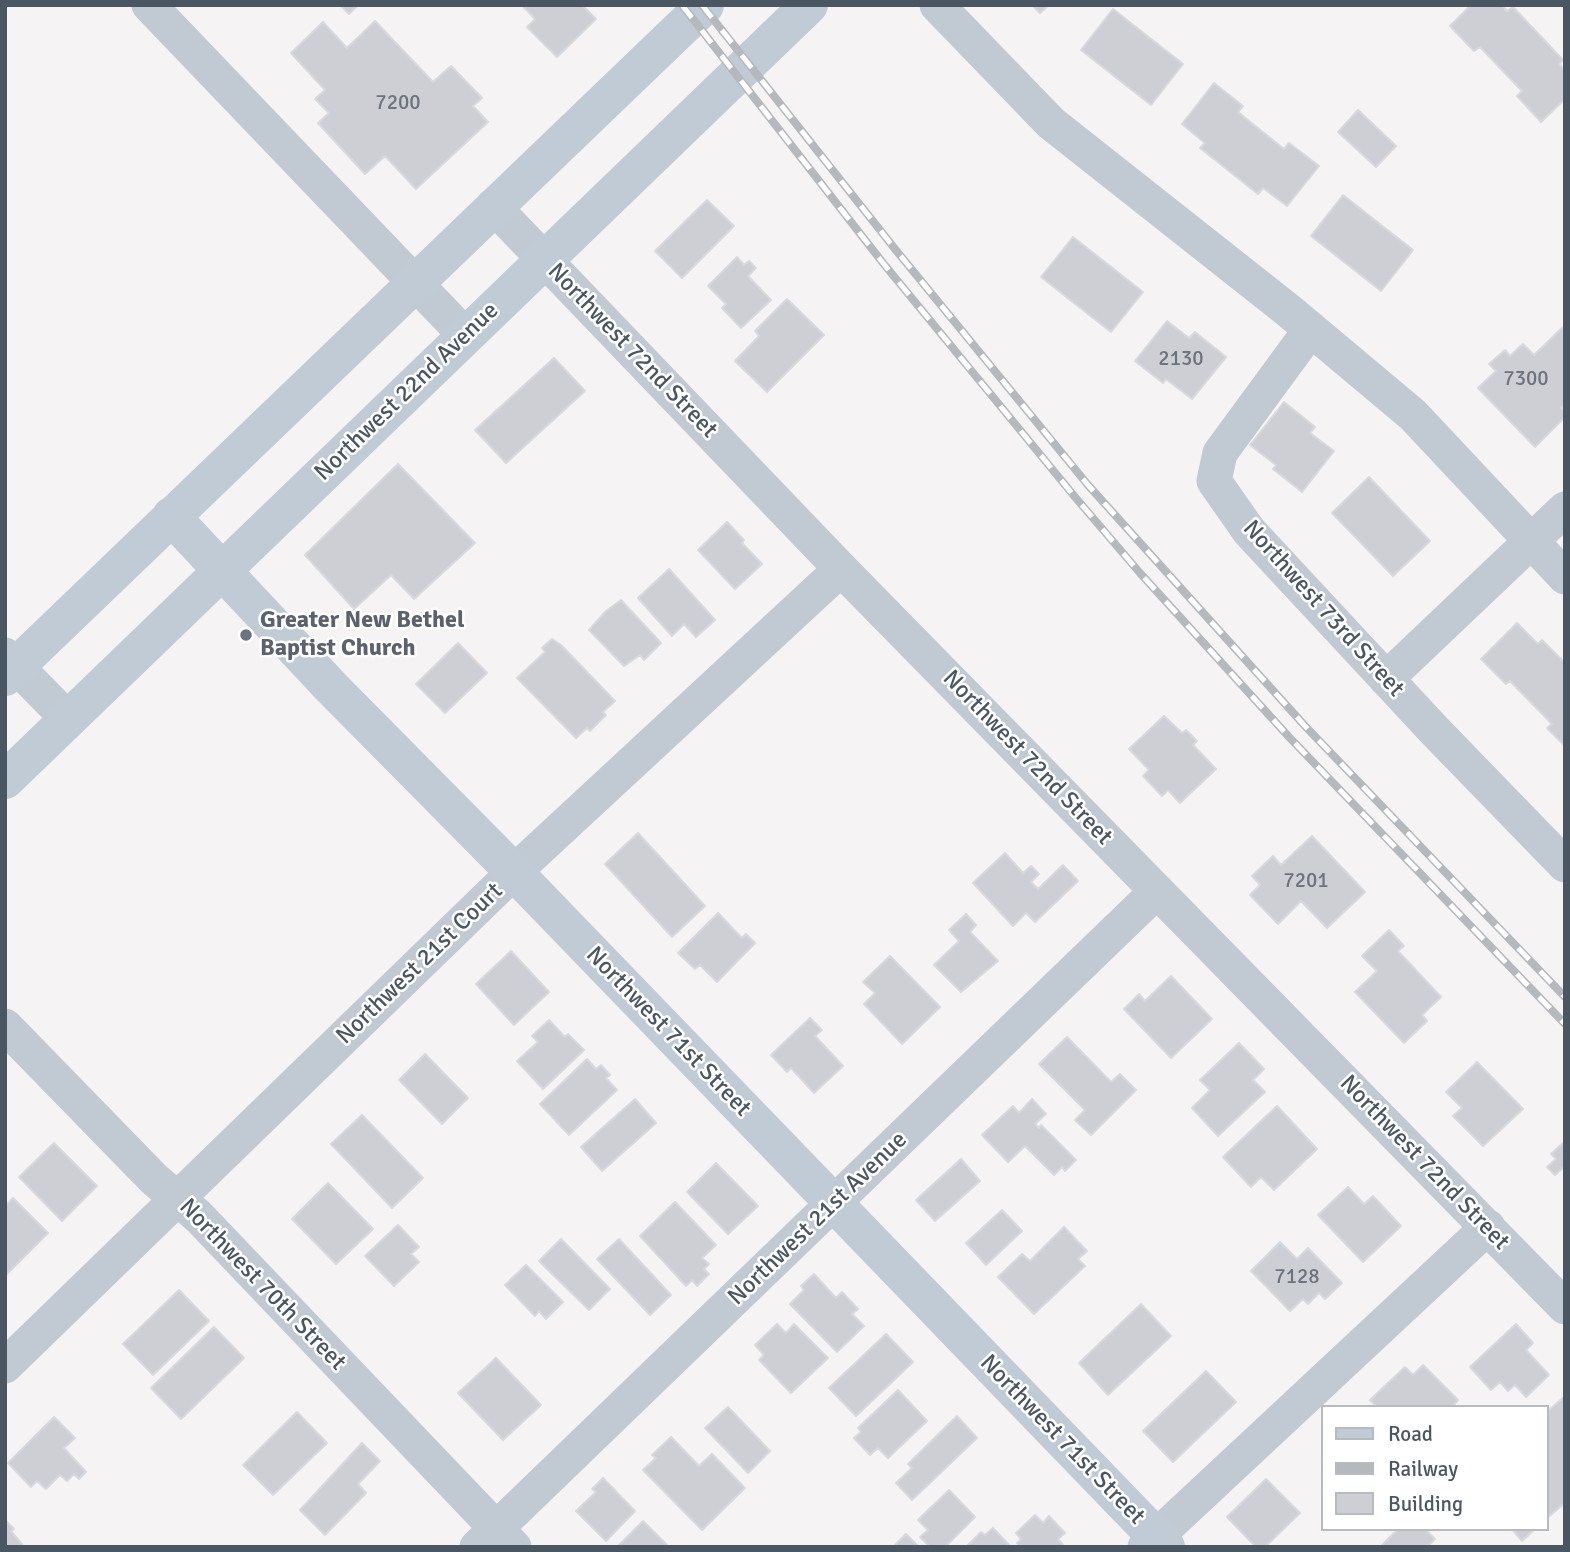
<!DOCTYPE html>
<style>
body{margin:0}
#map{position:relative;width:1570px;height:1552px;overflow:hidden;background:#f5f3f3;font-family:Signika,sans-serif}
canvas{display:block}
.frame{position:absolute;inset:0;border:7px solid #4a5661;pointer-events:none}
.legend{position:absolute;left:1321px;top:1405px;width:228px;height:126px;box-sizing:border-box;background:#fff;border:2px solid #b7bbc0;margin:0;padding:9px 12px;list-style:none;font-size:21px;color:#4a5661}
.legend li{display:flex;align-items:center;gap:14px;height:35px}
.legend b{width:35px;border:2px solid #b7bbc0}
</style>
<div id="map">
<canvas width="1570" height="1552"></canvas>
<div class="frame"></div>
<ul class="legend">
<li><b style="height:9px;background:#c1cbd6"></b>Road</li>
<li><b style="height:9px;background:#b5b8bd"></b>Railway</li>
<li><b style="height:19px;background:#cdcfd5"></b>Building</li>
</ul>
</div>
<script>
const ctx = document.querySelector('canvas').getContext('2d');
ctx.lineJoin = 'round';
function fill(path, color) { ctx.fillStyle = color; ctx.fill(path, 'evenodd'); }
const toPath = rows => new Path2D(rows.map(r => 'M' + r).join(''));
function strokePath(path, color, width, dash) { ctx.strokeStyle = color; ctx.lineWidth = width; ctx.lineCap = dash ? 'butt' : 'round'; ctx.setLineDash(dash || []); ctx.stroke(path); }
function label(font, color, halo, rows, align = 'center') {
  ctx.font = font + ' Signika,sans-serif'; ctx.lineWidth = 5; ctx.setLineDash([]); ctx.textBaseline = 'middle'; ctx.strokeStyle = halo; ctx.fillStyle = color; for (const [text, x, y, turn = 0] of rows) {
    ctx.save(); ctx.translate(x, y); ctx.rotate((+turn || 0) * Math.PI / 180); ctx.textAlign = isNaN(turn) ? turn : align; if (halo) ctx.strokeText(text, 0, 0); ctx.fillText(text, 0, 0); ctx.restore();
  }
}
const building = toPath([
 [340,5,358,5,349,14,340,5],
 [522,5,582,5,596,19,557,57,527,27,535,19,522,5],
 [1032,5,1049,5,1040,13,1032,5],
 [1471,5,1502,5,1507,11,1513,7,1563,60,1559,64,1565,71,1565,99,1541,122,1517,96,1522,91,1480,47,1474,51,1450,26,1471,5],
 [1113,9,1183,64,1151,105,1081,50,1113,9],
 [375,21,433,82,451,66,482,98,473,106,488,122,416,189,385,156,365,174,318,123,329,113,315,99,325,90,291,53,323,22,347,48,375,21],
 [1214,83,1243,106,1238,112,1284,149,1289,143,1319,166,1287,206,1263,188,1258,194,1200,148,1205,143,1182,124,1214,83],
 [1358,110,1396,146,1376,167,1338,132,1358,110],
 [1343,195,1413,250,1381,291,1311,236,1343,195],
 [707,200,734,226,682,278,655,251,707,200],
 [1073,237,1143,292,1111,332,1041,277,1073,237],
 [737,257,744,265,749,261,756,268,748,276,771,300,741,328,722,308,726,304,708,286,737,257],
 [787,299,824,335,767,392,735,361,759,336,755,331,787,299],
 [1167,321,1189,338,1195,332,1226,357,1192,399,1166,379,1163,383,1135,361,1167,321],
 [1562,328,1565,330,1565,405,1561,408,1565,412,1565,417,1535,447,1478,388,1496,371,1489,364,1505,350,1510,356,1523,344,1534,355,1562,328],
 [554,358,585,391,506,463,475,430,554,358],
 [1284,402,1315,427,1310,433,1334,451,1302,492,1273,469,1276,465,1250,445,1284,402],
 [398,464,475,543,414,599,391,575,354,609,305,555,398,464],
 [1369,477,1430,541,1393,576,1332,513,1369,477],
 [727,522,744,540,742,543,762,564,735,589,698,550,727,522],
 [669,569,715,620,696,637,684,624,672,636,638,598,669,569],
 [621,600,661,643,644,660,640,655,624,666,589,630,606,611,621,600],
 [1517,623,1538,644,1542,640,1565,663,1565,746,1547,728,1552,724,1510,681,1506,684,1481,659,1517,623],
 [552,639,561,645,615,701,603,712,606,715,590,731,587,728,576,738,517,678,545,652,542,648,552,639],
 [458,643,487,673,445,713,416,684,458,643],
 [1164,716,1182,733,1186,730,1197,741,1193,745,1216,769,1180,803,1168,790,1162,796,1143,776,1149,770,1129,749,1164,716],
 [638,833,705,906,672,937,605,864,638,833],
 [1312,836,1365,892,1327,928,1301,901,1278,924,1250,895,1260,885,1252,876,1273,856,1281,865,1312,836],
 [1005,853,1023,873,1031,866,1039,874,1031,882,1038,889,1063,865,1078,881,1035,922,1026,913,1013,926,973,883,1005,853],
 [718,913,742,938,746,934,755,943,717,982,700,965,695,969,678,953,718,913],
 [966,914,976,925,970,932,998,961,961,992,934,965,959,941,949,930,966,914],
 [1389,930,1404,946,1398,951,1441,997,1422,1015,1427,1021,1404,1043,1355,992,1377,971,1362,956,1389,930],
 [511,951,549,992,514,1025,476,984,511,951],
 [890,956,940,1007,902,1044,864,1004,875,993,863,982,890,956],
 [1171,976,1212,1019,1171,1058,1124,1009,1139,994,1145,1001,1171,976],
 [810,1018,822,1030,815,1036,843,1066,814,1093,791,1068,787,1072,771,1055,810,1018],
 [549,1020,565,1037,568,1034,584,1050,543,1089,517,1061,538,1042,532,1036,549,1020],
 [1067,1037,1111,1082,1120,1074,1136,1090,1091,1135,1075,1120,1085,1110,1039,1064,1067,1037],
 [1239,1043,1264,1069,1253,1080,1265,1092,1218,1136,1192,1108,1210,1090,1200,1080,1239,1043],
 [425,1054,468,1098,442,1124,399,1080,425,1054],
 [587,1059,596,1069,601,1065,610,1075,606,1078,617,1090,569,1135,540,1104,587,1059],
 [1477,1062,1523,1109,1483,1146,1453,1116,1462,1108,1446,1092,1477,1062],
 [635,1099,656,1123,602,1171,581,1147,635,1099],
 [1032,1099,1046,1114,1035,1124,1039,1128,1041,1125,1076,1160,1065,1171,1062,1167,1054,1175,1025,1146,1008,1162,982,1135,1013,1106,1019,1113,1032,1099],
 [1277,1106,1317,1149,1274,1190,1261,1177,1251,1187,1223,1157,1277,1106],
 [362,1115,423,1178,392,1208,331,1144,362,1115],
 [1565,1141,1565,1166,1555,1175,1547,1167,1556,1159,1551,1154,1565,1141],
 [54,1143,97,1186,62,1221,19,1177,54,1143],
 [961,1159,980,1181,935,1221,916,1200,961,1159],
 [716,1163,758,1206,728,1234,687,1192,716,1163],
 [328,1183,373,1229,336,1264,292,1219,328,1183],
 [1348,1187,1364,1204,1373,1196,1401,1226,1363,1262,1318,1215,1348,1187],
 [13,1198,48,1233,5,1276,5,1206,13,1198],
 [675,1202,716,1245,702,1258,709,1264,704,1269,709,1274,697,1286,692,1280,686,1286,640,1236,675,1202],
 [1002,1210,1022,1231,986,1265,966,1243,1002,1210],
 [398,1225,419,1247,411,1254,419,1262,394,1286,365,1256,398,1225],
 [1064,1227,1087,1251,1078,1259,1085,1266,1034,1314,998,1277,1022,1254,1030,1261,1064,1227],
 [561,1239,610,1289,589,1310,539,1261,561,1239],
 [619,1239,671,1295,650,1315,597,1259,619,1239],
 [1280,1242,1297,1259,1308,1248,1342,1283,1325,1299,1319,1293,1308,1304,1303,1299,1290,1311,1251,1271,1280,1242],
 [526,1265,563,1302,546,1319,539,1311,535,1316,505,1285,526,1265],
 [814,1274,836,1298,842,1292,858,1309,852,1314,864,1326,837,1352,790,1304,804,1290,801,1286,814,1274],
 [179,1290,209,1321,153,1375,123,1344,179,1290],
 [1141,1304,1171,1336,1108,1395,1079,1363,1141,1304],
 [777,1324,786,1333,794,1324,828,1358,791,1393,759,1360,764,1355,755,1345,777,1324],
 [1516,1324,1533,1343,1526,1350,1549,1375,1526,1397,1515,1385,1508,1391,1500,1382,1491,1390,1470,1367,1516,1324],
 [214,1327,244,1358,181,1419,151,1388,214,1327],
 [886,1334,913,1362,856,1416,829,1388,886,1334],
 [496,1358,541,1405,503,1440,458,1393,496,1358],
 [1423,1365,1458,1400,1452,1407,1377,1407,1370,1400,1405,1367,1413,1375,1423,1365],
 [1206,1371,1236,1402,1173,1462,1143,1431,1206,1371],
 [898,1390,927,1421,888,1458,878,1448,870,1455,854,1438,861,1432,858,1428,898,1390],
 [1565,1396,1565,1503,1547,1518,1547,1412,1565,1396],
 [728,1407,770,1451,748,1473,705,1428,728,1407],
 [297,1412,327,1443,273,1495,243,1465,297,1412],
 [957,1416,977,1438,912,1500,896,1483,912,1468,908,1464,957,1416],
 [54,1417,75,1438,64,1448,86,1472,79,1479,74,1474,67,1481,60,1475,46,1489,37,1481,31,1487,8,1463,54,1417],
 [671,1437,699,1466,712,1454,745,1488,702,1530,643,1470,656,1458,652,1455,671,1437],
 [362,1443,380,1461,358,1484,366,1493,325,1535,300,1510,362,1443],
 [603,1478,635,1511,606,1541,576,1511,596,1492,592,1489,603,1478],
 [1266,1479,1300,1513,1265,1547,1256,1547,1227,1517,1266,1479],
 [949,1490,975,1517,945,1547,930,1547,920,1537,928,1530,918,1520,949,1490],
 [1035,1515,1043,1523,1049,1516,1065,1533,1058,1539,1063,1545,1061,1547,1021,1547,1017,1543,1021,1539,1016,1533,1035,1515],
 [5,1520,14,1529,11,1531,24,1547,5,1547,5,1520],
 [643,1521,669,1547,617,1547,643,1521],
 [993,1528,1011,1547,966,1547,981,1532,985,1535,993,1528],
 [1398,1529,1425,1529,1435,1539,1427,1547,1380,1547,1398,1529],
 [1512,1529,1535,1529,1522,1541,1512,1529],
 [906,1534,919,1547,894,1546,906,1534]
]);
fill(building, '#cdcfd5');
strokePath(building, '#d7d9de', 2);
strokePath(toPath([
 [149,5,466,336],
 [937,5,1051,123,1289,311,1413,415,1565,577],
 [493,206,841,569,1565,1307],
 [1311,329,1220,453,1214,481,1249,531,1434,730,1565,865],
 [5,655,68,719],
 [1386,679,1565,509],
 [5,1026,155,1180,198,1216,514,1547],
 [5,1366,514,872,841,569],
 [477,1547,1157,891],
 [1145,1547,1488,1227]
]), '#c1cad2', 35);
strokePath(toPath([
 [171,516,331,687,514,872,1166,1547],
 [5,677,705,5],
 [5,780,809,5]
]), '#c1cbd6', 38);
const rail = toPath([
 [682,5,883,263,1075,497,1140,573,1289,737,1565,1024],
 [702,5,895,249,1088,485,1305,726,1565,997]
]);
strokePath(rail, '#b5b8bd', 8);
strokePath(rail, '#fff', 5, [16]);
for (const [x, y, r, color] of [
 [246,635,7,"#6b7280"]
]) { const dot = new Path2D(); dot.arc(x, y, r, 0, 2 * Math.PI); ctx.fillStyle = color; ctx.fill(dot); strokePath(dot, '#fff', 2.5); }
label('21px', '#6b747e', null, [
 ["7200",398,103],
 ["2130",1181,359],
 ["7300",1526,379],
 ["7201",1306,881],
 ["7128",1297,1277]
]);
label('24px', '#4a5661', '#fff', [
 ["Northwest 72nd Street",632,351,46],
 ["Northwest 22nd Avenue",407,392,-44],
 ["Northwest 73rd Street",1323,609,48],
 ["Northwest 72nd Street",1027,758,46],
 ["Northwest 21st Court",420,964,-44],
 ["Northwest 71st Street",668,1032,46],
 ["Northwest 72nd Street",1424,1163,46],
 ["Northwest 21st Avenue",818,1219,-44],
 ["Northwest 70th Street",262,1285,46],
 ["Northwest 71st Street",1062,1440,46]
]);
label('bold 24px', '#5b616d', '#fff', [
 ["Greater New Bethel",260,621],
 ["Baptist Church",260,649]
], 'left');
</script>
